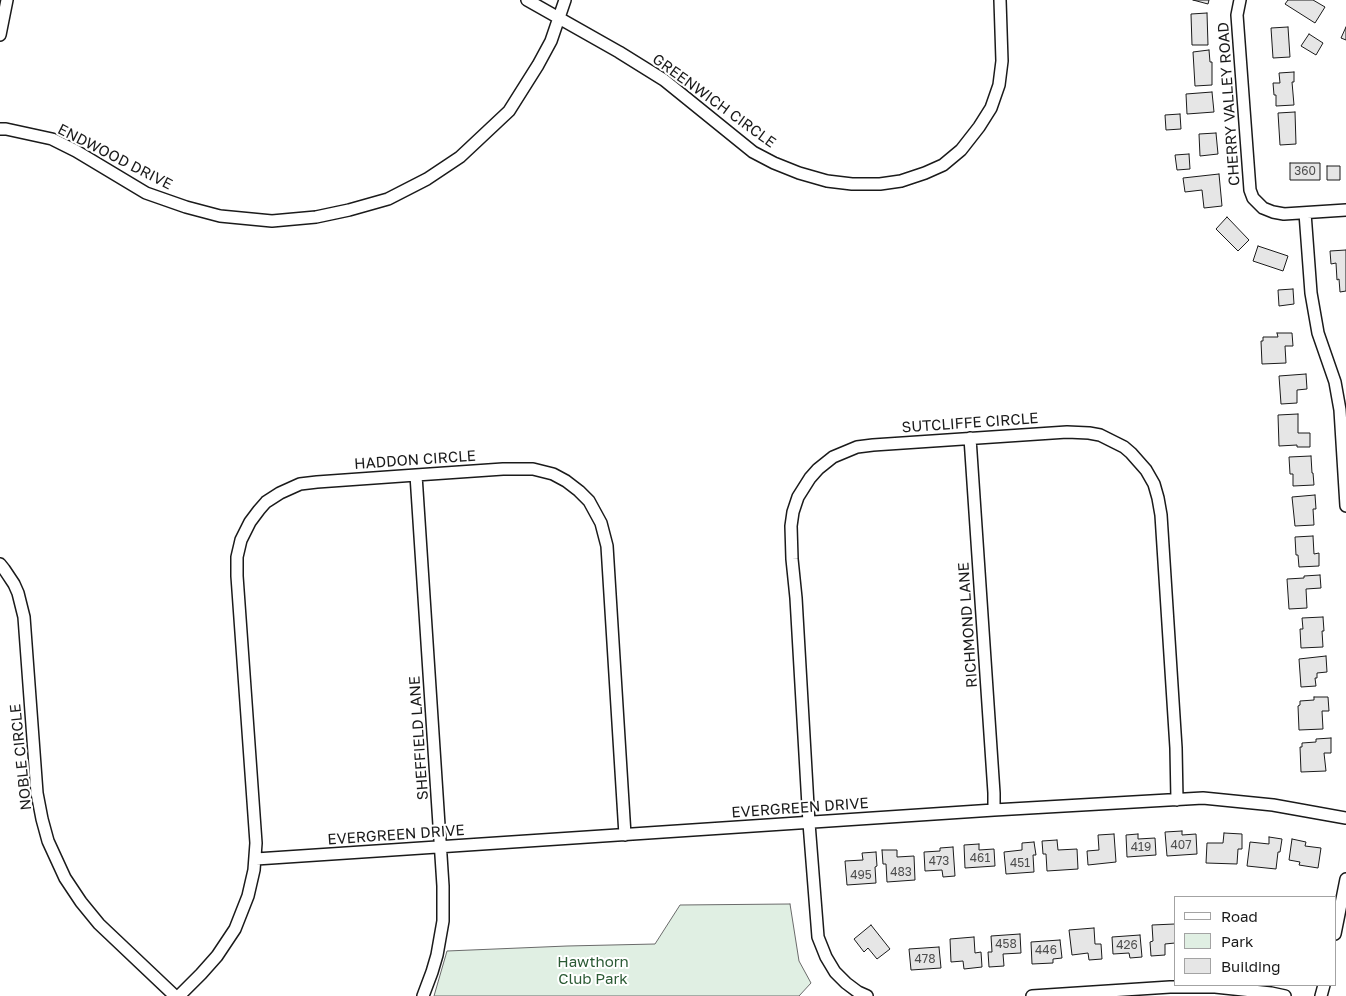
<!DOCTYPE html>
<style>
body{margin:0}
#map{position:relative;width:1346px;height:996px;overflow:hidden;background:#fff;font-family:"Golos Text",sans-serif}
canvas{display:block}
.legend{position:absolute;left:1174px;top:896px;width:162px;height:90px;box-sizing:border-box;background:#fff;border:1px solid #a3a3a3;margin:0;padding:6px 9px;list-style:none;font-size:15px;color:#1a1a1a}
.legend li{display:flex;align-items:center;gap:10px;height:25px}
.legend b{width:25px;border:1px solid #a3a3a3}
</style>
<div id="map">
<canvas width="1346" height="996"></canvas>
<ul class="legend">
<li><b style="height:6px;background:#fff"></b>Road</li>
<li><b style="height:14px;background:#e0efe3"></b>Park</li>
<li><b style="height:14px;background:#e6e6e6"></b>Building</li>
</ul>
</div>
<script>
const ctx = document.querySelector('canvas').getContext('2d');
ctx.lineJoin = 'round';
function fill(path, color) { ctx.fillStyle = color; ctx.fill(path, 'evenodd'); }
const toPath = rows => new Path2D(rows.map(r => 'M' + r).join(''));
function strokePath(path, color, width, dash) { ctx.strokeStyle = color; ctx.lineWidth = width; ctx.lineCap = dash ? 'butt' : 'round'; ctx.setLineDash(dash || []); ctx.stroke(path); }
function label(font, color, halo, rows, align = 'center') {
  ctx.font = font + ' "Golos Text",sans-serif'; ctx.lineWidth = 4; ctx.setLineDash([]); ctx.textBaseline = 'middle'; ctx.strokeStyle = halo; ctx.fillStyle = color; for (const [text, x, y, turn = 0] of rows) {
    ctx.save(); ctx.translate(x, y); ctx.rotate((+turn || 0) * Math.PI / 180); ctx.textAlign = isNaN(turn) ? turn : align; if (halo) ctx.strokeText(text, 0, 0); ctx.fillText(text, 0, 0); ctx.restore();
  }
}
const green = toPath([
 [790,904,799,961,811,983,799,996,434,996,447,951,567,946,655,944,680,905,790,904]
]);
fill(green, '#e0efe3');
strokePath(green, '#6a6a6a', 1);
const building = toPath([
 [1193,0,1209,0,1208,4,1193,0],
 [1288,0,1313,0,1325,7,1315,23,1285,4,1288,0],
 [1207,13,1208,45,1192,45,1191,14,1207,13],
 [1288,27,1290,57,1273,58,1271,28,1288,27],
 [1346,27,1346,40,1341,38,1346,27],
 [1309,34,1323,43,1316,55,1301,46,1309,34],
 [1209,50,1210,62,1212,62,1212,85,1195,86,1193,52,1209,50],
 [1294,72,1294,82,1292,82,1294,105,1276,106,1276,95,1274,95,1273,83,1280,83,1279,73,1294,72],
 [1212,92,1214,112,1187,114,1186,94,1212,92],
 [1295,112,1296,144,1280,145,1278,113,1295,112],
 [1180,114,1181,129,1166,130,1165,115,1180,114],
 [1216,133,1218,154,1200,156,1199,134,1216,133],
 [1189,154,1190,169,1177,170,1175,155,1189,154],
 [1290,163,1320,163,1320,180,1290,180,1290,163],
 [1327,166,1340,166,1340,180,1327,180,1327,166],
 [1219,174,1222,206,1204,208,1202,190,1185,192,1183,178,1219,174],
 [1227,217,1249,240,1238,251,1216,229,1227,217],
 [1258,246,1288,256,1283,271,1253,261,1258,246],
 [1346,250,1346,291,1340,292,1339,279,1337,280,1336,263,1331,264,1330,251,1346,250],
 [1293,289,1294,304,1279,306,1278,290,1293,289],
 [1277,333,1292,333,1293,346,1285,346,1286,363,1262,364,1261,341,1263,341,1263,337,1278,337,1277,333],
 [1306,374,1307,389,1297,390,1297,403,1281,404,1279,376,1306,374],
 [1298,414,1298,433,1310,433,1310,447,1297,447,1297,445,1279,446,1278,415,1298,414],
 [1311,456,1312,473,1313,473,1314,485,1293,486,1293,474,1290,474,1289,457,1311,456],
 [1315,495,1316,509,1313,509,1314,525,1295,526,1292,497,1315,495],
 [1313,536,1314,554,1319,553,1319,566,1299,567,1298,555,1296,555,1295,537,1313,536],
 [1320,575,1321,588,1306,589,1307,608,1289,609,1287,579,1304,578,1304,576,1320,575],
 [1323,617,1324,631,1322,631,1323,647,1301,648,1300,629,1303,629,1302,618,1323,617],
 [1326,656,1327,672,1317,673,1317,678,1315,678,1316,686,1301,687,1299,659,1326,656],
 [1314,697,1328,697,1329,711,1322,711,1323,729,1299,730,1298,706,1300,705,1300,701,1314,700,1314,697],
 [1331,738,1331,753,1324,753,1326,771,1301,772,1300,747,1302,747,1302,743,1316,742,1316,739,1331,738],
 [1182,831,1182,835,1196,834,1197,854,1167,856,1165,832,1182,831],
 [1224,833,1242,834,1242,849,1238,849,1237,864,1206,863,1207,843,1223,843,1224,833],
 [1114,834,1116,862,1088,865,1087,851,1099,850,1098,835,1114,834],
 [1138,834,1138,839,1155,838,1156,855,1127,857,1126,835,1138,834],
 [1269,837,1282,839,1280,852,1278,852,1276,869,1247,866,1250,842,1269,844,1269,837],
 [1292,839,1306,842,1305,846,1321,848,1318,868,1299,865,1300,862,1289,860,1292,839],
 [1057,840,1058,850,1077,849,1078,869,1047,871,1046,854,1043,854,1042,841,1057,840],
 [1034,842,1036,855,1033,855,1034,872,1006,874,1004,852,1022,850,1022,843,1034,842],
 [979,844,979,850,994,849,995,866,965,868,964,845,979,844],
 [953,847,955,876,943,877,942,870,925,871,924,852,940,851,940,848,953,847],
 [882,850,897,850,897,857,914,856,915,880,887,882,886,864,883,864,882,850],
 [876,852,877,866,875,867,876,883,847,885,845,861,863,860,862,853,876,852],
 [1175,924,1175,943,1165,944,1165,955,1151,956,1150,942,1153,941,1152,925,1175,924],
 [871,925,890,949,877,959,868,948,864,952,854,939,871,925],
 [1094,928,1095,944,1101,944,1102,959,1089,960,1088,953,1072,955,1069,930,1094,928],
 [1020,934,1021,953,1003,954,1004,966,989,967,988,952,992,952,991,936,1020,934],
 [1140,935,1142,957,1130,958,1129,953,1113,954,1112,937,1140,935],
 [974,937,975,953,981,952,982,967,964,969,963,961,951,962,950,939,974,937],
 [1060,940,1062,958,1053,959,1053,963,1032,964,1031,942,1060,940],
 [939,947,941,968,911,970,909,949,939,947]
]);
fill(building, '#e6e6e6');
strokePath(building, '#1a1a1a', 1);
const street = toPath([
 [527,0,619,52,664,80,753,152,774,163,799,173,827,181,852,184,880,184,901,181,925,173,943,165,961,150,979,127,991,108,999,85,1002,61,1000,0],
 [1240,0,1237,15,1250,190,1253,198,1263,208,1273,212,1284,214,1346,210],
 [0,35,7,0],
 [0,129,6,129,52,139,76,151,146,193,186,207,220,216,272,221,316,217,349,210,388,199,427,179,460,157,509,111,538,65,551,41,565,0],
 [1305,213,1311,293,1318,333,1335,382,1340,410,1346,506],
 [970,438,994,793,994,810],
 [416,475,443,886,443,921,437,955,432,972,423,996],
 [0,564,4,569,14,584,18,593,24,617,37,793,42,819,48,841,65,878,81,902,99,924,175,996],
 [256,859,994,810,1203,798,1273,805,1346,818],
 [1335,934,1346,879],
 [179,996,201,974,217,956,235,929,248,896,254,870,256,843,237,576,237,557,241,540,250,522,259,510,266,502,280,493,300,484,317,482,416,475,503,469,533,469,553,474,566,481,579,491,589,501,601,523,607,546,625,835],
 [867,996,858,992,846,983,835,972,826,957,818,937,809,823,796,598,792,559,791,526,793,512,798,497,810,478,818,469,833,457,857,447,873,445,1067,432,1089,433,1100,435,1124,447,1131,453,1146,470,1154,484,1158,498,1161,515,1176,748,1177,800],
 [1032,996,1170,987,1215,987,1271,993,1285,996],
 [1321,996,1324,985]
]);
strokePath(street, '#1a1a1a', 14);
strokePath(street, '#fff', 11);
label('12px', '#4d4d4d', null, [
 ["360",1305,171],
 ["407",1181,845],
 ["419",1141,847],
 ["461",980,858],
 ["473",939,861],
 ["451",1020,863],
 ["483",901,872],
 ["495",861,875],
 ["458",1006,944],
 ["426",1127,945],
 ["446",1046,950],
 ["478",925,959]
]);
label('15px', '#1a1a1a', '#fff', [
 ["GREENWICH CIRCLE",714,101,36],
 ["CHERRY VALLEY ROAD",1229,104,-94],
 ["ENDWOOD DRIVE",115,157,27],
 ["SUTCLIFFE CIRCLE",970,423,-4],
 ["HADDON CIRCLE",415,460,-4],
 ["RICHMOND LANE",968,625,-94],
 ["SHEFFIELD LANE",419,738,-94],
 ["NOBLE CIRCLE",21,757,-96],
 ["EVERGREEN DRIVE",800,808,-4],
 ["EVERGREEN DRIVE",396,835,-4]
]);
label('15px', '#2b5a34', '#fff', [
 ["Hawthorn",593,962],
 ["Club Park",593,979]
]);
</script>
